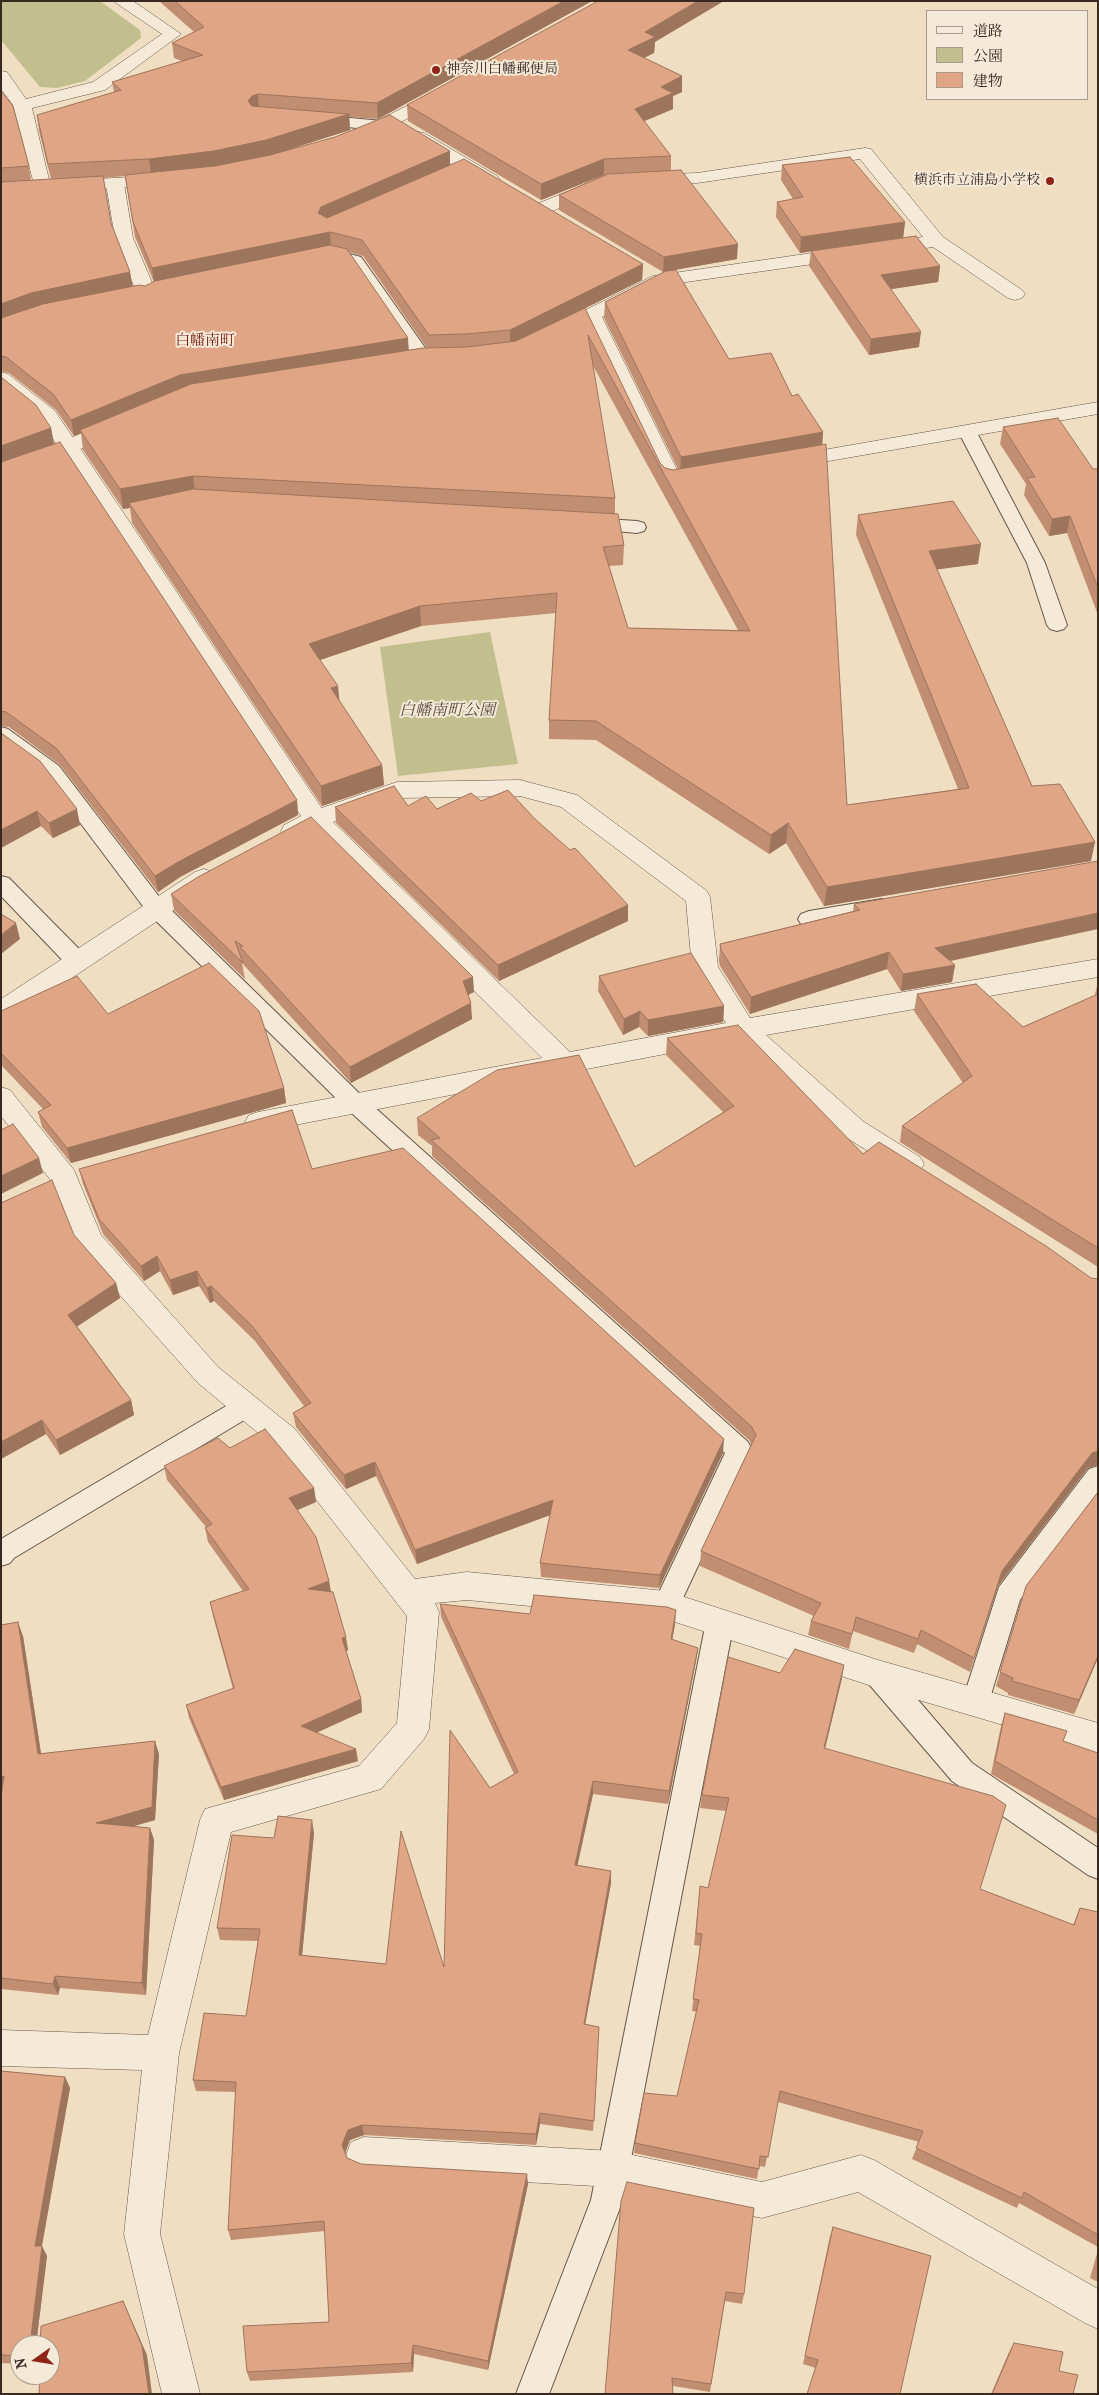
<!DOCTYPE html>
<meta charset="utf-8">
<style>
body{margin:0}
#map{position:relative;width:1099px;height:2395px;overflow:hidden;background:#f0dec3;font-family:"IM FELL French Canon","Noto Serif JP",serif}
canvas{display:block}
.frame{position:absolute;inset:0;border:2px solid #382822;pointer-events:none}
.legend{position:absolute;left:926px;top:10px;width:162px;height:90px;box-sizing:border-box;background:#f5ead8;border:1px solid #a99c8f;margin:0;padding:6px 9px;list-style:none;font-size:15px;color:#382822}
.legend li{display:flex;align-items:center;gap:10px;height:25px}
.legend b{width:25px;border:1px solid #a99c8f}
.north{position:absolute;left:10px;top:2335px;width:50px;height:50px;box-sizing:border-box;background:#f5ead8;border:1px solid #a99c8f;border-radius:50%;rotate:257deg;font-size:14px;font-weight:700;line-height:20px;text-align:center;color:#382822}
.north::after{content:'';display:block;margin:auto;width:18px;height:22px;background:#8f2418;clip-path:polygon(50% 0,100% 100%,50% 72%,0 100%)}
</style>
<div id="map">
<canvas width="1099" height="2395"></canvas>
<div class="frame"></div>
<ul class="legend">
<li><b style="height:6px;background:#f5ead8"></b>道路</li>
<li><b style="height:14px;background:#c1bf8e"></b>公園</li>
<li><b style="height:14px;background:#e0a584"></b>建物</li>
</ul>
<div class="north">N</div>
</div>
<script>
const ctx = document.querySelector('canvas').getContext('2d');
ctx.lineJoin = 'round';
function fill(path, color) { ctx.fillStyle = color; ctx.fill(path, 'evenodd'); }
const toPath = rows => new Path2D(rows.map(r => 'M' + r).join(''));
function strokePath(path, color, width, dash) { ctx.strokeStyle = color; ctx.lineWidth = width; ctx.lineCap = dash ? 'butt' : 'round'; ctx.setLineDash(dash || []); ctx.stroke(path); }
function label(font, color, halo, rows, align = 'center') {
  ctx.font = font + ' "IM FELL French Canon","Noto Serif JP",serif'; ctx.lineWidth = 4; ctx.setLineDash([]); ctx.textBaseline = 'middle'; ctx.strokeStyle = halo; ctx.fillStyle = color; for (const [text, x, y, turn = 0] of rows) {
    ctx.save(); ctx.translate(x, y); ctx.rotate((+turn || 0) * Math.PI / 180); ctx.textAlign = isNaN(turn) ? turn : align; if (halo) ctx.strokeText(text, 0, 0); ctx.fillText(text, 0, 0); ctx.restore();
  }
}
fill(toPath([
 [1,1,100,1,140,30,141,38,85,81,57,88,40,87,1,40],
 [490,632,518,764,398,776,380,647]
]), '#c1bf8e');
const service = toPath([
 [319,115,382,121,390,126,382,131,314,123,311,120,314,117,319,115],
 [331,249,361,257,433,359,430,363,418,363,349,263,331,259,324,261,318,259,316,256,318,253,331,249],
 [967,426,973,427,976,431,1045,563,1067,625,1064,629,1057,631,1050,629,1047,625,1027,563,958,431,961,427,967,426],
 [589,518,637,521,644,523,646,527,644,531,637,533,582,528,580,524,582,520,589,518],
 [1,727,8,729,59,766,164,903,362,1096,748,1442,752,1450,676,1613,666,1617,656,1613,653,1605,725,1453,346,1108,148,913,45,776,1,744,1,727],
 [1,876,9,878,85,955,88,961,85,967,77,969,69,967,1,896,1,876],
 [882,899,890,902,893,907,890,912,809,927,801,924,798,919,801,914,809,911,882,899],
 [247,1395,256,1399,260,1406,256,1413,14,1558,10,1563,1,1566,1,1539,238,1399,247,1395],
 [1098,1466,1098,1497,1020,1600,986,1711,976,1715,966,1711,962,1702,999,1587,1089,1469,1098,1466],
 [720,1610,730,1614,734,1622,623,2200,549,2394,516,2394,591,2200,706,1622,710,1614,720,1610],
 [878,1662,888,1665,972,1763,1098,1848,1098,1879,1088,1875,952,1781,868,1683,864,1674,868,1665,878,1662]
]);
const minor = toPath([
 [113,1,133,1,181,34,105,90,32,108,51,188,48,192,36,192,13,105,1,89,1,71,7,72,26,99,93,82,162,34,113,1],
 [418,132,424,133,497,176,500,180,497,184,485,184,412,141,409,137,412,133,418,132],
 [865,148,871,149,943,237,1022,290,1025,294,1022,298,1015,300,1008,298,933,247,665,285,602,317,679,474,692,472,699,474,702,478,699,482,692,484,672,488,665,486,586,325,555,339,548,337,545,333,548,329,653,276,923,237,860,159,697,183,649,185,643,184,640,180,643,176,649,175,697,173,865,148],
 [115,179,121,180,124,184,133,238,157,294,154,298,147,300,140,298,137,294,115,238,106,184,109,180,115,179],
 [592,182,598,183,601,187,598,191,548,213,541,215,534,213,532,209,534,205,592,182],
 [1098,402,1098,414,789,468,782,466,779,462,782,458,789,456,1098,402],
 [116,420,123,422,126,426,123,430,76,451,1,478,1,465,116,420],
 [520,780,577,795,707,891,710,897,718,967,750,1018,1098,959,1098,977,766,1035,864,1122,920,1157,924,1164,920,1171,910,1174,900,1171,844,1136,738,1040,258,1132,249,1129,245,1122,249,1115,258,1112,542,1058,313,831,293,839,284,837,281,831,284,825,307,813,397,782,520,780],
 [520,796,561,807,686,901,692,968,726,1023,570,1052,333,822,399,798,520,796],
 [204,869,213,872,216,878,213,884,10,1019,1,1021,1,999,195,872,204,869],
 [1,1087,10,1090,74,1170,101,1235,218,1367,295,1429,415,1579,467,1572,666,1591,878,1660,1098,1723,1098,1753,878,1688,666,1619,467,1600,435,1603,439,1612,429,1729,424,1739,381,1789,231,1832,179,2053,160,2234,200,2394,162,2394,124,2234,142,2070,1,2066,1,2030,148,2035,200,1820,205,1809,359,1766,397,1723,407,1616,275,1447,198,1383,79,1249,52,1182,1,1116,1,1087],
 [364,2137,613,2151,762,2182,861,2155,874,2160,1098,2289,1098,2329,1085,2323,858,2192,762,2218,613,2187,364,2173,351,2168,346,2155,351,2142,364,2137]
]);
const tertiary = toPath([
 [441,89,447,90,450,94,447,98,368,139,356,139,353,135,356,131,441,89],
 [162,175,168,176,171,180,168,184,1,196,1,185,162,175],
 [1,372,8,374,55,411,325,813,328,819,325,825,316,827,307,825,40,419,1,388,1,372]
]);
strokePath(service, '#66564a', 2);
strokePath(minor, '#66564a', 1);
strokePath(tertiary, '#66564a', 1);
fill(service, '#f5ead8');
fill(minor, '#f5ead8');
fill(tertiary, '#f5ead8');
fill(toPath([
 [159,1,592,1,378,119,349,117,350,130,290,149,450,151,450,165,643,264,642,280,576,313,660,463,665,468,673,470,678,469,604,318,605,302,665,272,663,272,559,210,559,195,604,175,541,200,408,121,407,105,655,42,654,53,644,58,682,76,682,92,673,96,673,109,644,121,671,156,671,171,737,259,674,270,729,359,792,396,823,432,822,445,847,805,958,789,856,535,858,515,978,564,936,569,1032,786,1091,861,824,906,786,843,769,854,596,740,549,739,549,720,556,613,421,626,320,660,340,702,382,765,384,785,322,806,132,523,130,508,123,509,83,450,81,433,74,436,56,410,9,373,1,371,1,91,29,166,31,180,51,179,39,131,37,115,114,92,112,82,182,61,174,58,172,43,194,32],
 [125,176,135,237,154,282,145,286,132,286,130,272,111,223,103,178],
 [349,252,363,256,427,348,409,350],
 [592,364,738,630,628,628,609,566,623,565,624,545,615,514,615,498],
 [782,165,905,222,903,238,940,266,938,282,891,289,919,347,869,355,809,266,811,251,800,253,776,217,777,202,793,199,781,180],
 [1,377,51,428,54,444,297,800,298,815,180,877,158,892,60,765,9,727,1,726],
 [1003,427,1093,469,1098,469,1098,615,1067,533,1049,536,1024,495,1026,484,1000,444],
 [1,733,80,825,53,838,41,826,1,848],
 [481,801,535,819,628,905,628,921,499,981,336,823,335,807,437,809],
 [171,894,474,992,468,995,472,1019,351,1083,242,963,245,979,174,910],
 [854,904,950,961,955,965,952,982,901,991,887,969,750,1014,720,966,719,961,720,944,853,911],
 [599,976,724,1006,723,1022,648,1036,639,1027,623,1035,598,991],
 [1098,982,1098,1267,900,1142,902,1126,963,1083,914,1011,917,994,1023,1027,1096,995,1095,994],
 [1,1011,108,1014,284,1088,286,1103,71,1163,42,1127,38,1112,43,1109,1,1065],
 [667,1038,863,1154,1091,1278,1098,1279,1098,1465,1088,1468,998,1586,970,1672,917,1644,914,1653,853,1631,849,1649,808,1635,811,1621,814,1616,700,1566,701,1551,751,1445,750,1441,432,1156,432,1146,418,1135,417,1118,635,1167,723,1112,666,1055],
 [79,1169,312,1169,723,1453,659,1588,541,1577,540,1563,550,1515,417,1564,376,1476,346,1489,296,1427,293,1413,304,1406,255,1341,214,1301,210,1303,199,1286,173,1295,160,1271,144,1281,103,1234,83,1184],
 [1,1203,74,1235,116,1283,120,1298,77,1326,131,1400,134,1415,60,1455,46,1434,1,1459],
 [230,1448,314,1488,316,1502,298,1510,329,1581,331,1591,348,1650,346,1651,361,1699,362,1712,317,1732,358,1761,224,1800,189,1718,186,1705,233,1689,213,1616,210,1602,243,1591,208,1542,205,1528,206,1527,167,1480,164,1466],
 [1098,1492,1098,1658,1074,1714,1008,1695,1008,1693,996,1686,1026,1586],
 [440,1604,530,1614,675,1624,672,1640,698,1648,696,1661,668,1804,593,1794,577,1865,611,1871,611,1883,585,2025,599,2027,593,2131,540,2124,536,2145,364,2135,350,2140,345,2153,347,2158,361,2164,528,2184,488,2370,414,2354,413,2372,250,2381,247,2372,329,2322,325,2231,231,2240,228,2230,236,2092,196,2091,193,2080,246,2016,258,1941,220,1940,217,1928,274,1838,314,1833,302,1955,386,1964,444,1967,490,1788,514,1774,441,1617],
 [23,1636,41,1753,159,1754,155,1820,133,1826,150,1828,154,1840,146,1995,60,1988,58,1995,1,1989,1,1797],
 [780,1673,842,1678,825,1748,980,1889,1073,1925,1080,1908,1098,1912,1098,2247,1019,2203,1017,2208,912,2159,919,2142,778,2102,765,2167,759,2166,757,2179,634,2153,635,2143,677,2096,697,2012,692,2011,700,1946,694,1945,700,1886,708,1888,726,1811,700,1808,702,1795],
 [1005,1713,1063,1741,1098,1753,1098,1834,991,1774,1001,1726],
 [1,2071,65,2077,70,2088,42,2246,47,2256,36,2345,20,2345,20,2364,1,2363],
 [621,2201,744,2294,742,2304,725,2301,710,2392,673,2386],
 [833,2227,900,2394,803,2364,830,2236],
 [1098,2250,1098,2282,1090,2278],
 [1014,2343,1073,2394,991,2394,1009,2352]
]), '#c18e72');
fill(toPath([
 [564,1,592,1,378,119,377,103],
 [698,1,724,1,655,42,654,53,627,66,628,50,645,32],
 [682,76,682,92,673,96,673,109,635,125,635,109,661,87],
 [258,94,259,110,253,112,248,101,252,96],
 [349,114,350,130,268,156,216,167,151,175,149,159],
 [450,151,450,166,322,222,318,213,321,207],
 [604,159,604,175,541,200,541,184],
 [905,222,903,238,800,253,801,237],
 [330,232,331,247,154,283,152,268],
 [738,244,737,259,663,272,664,257],
 [643,264,642,280,510,345,510,330],
 [940,266,938,282,879,291,881,275],
 [130,272,133,288,1,321,1,304,31,293],
 [921,332,919,347,869,355,871,339],
 [408,338,409,354,80,430,81,433,74,436,71,420,180,375],
 [51,428,54,444,1,463,1,446],
 [823,432,822,448,680,473,681,457],
 [193,476,195,495,129,503,130,508,123,509,120,489],
 [1070,516,1067,533,1049,536,1052,519],
 [981,544,978,564,926,571,929,551],
 [420,606,421,626,311,663,309,644],
 [338,686,340,706,331,688],
 [382,765,384,785,322,806,321,786],
 [297,800,298,815,180,877,158,892,155,876,178,862],
 [77,809,80,825,53,838,49,823],
 [37,811,41,826,1,848,1,830],
 [788,823,786,843,769,854,771,835],
 [1095,842,1091,861,824,906,827,887],
 [628,905,628,921,499,981,498,965],
 [1098,913,1098,929,932,965,935,948],
 [16,923,20,939,1,954,1,935],
 [889,952,887,969,750,1014,751,997],
 [955,965,952,982,901,991,903,974],
 [473,977,474,992,464,997,463,981],
 [471,1003,472,1019,351,1083,350,1067],
 [724,1006,723,1022,648,1036,648,1020],
 [640,1011,639,1027,623,1035,624,1019],
 [284,1088,286,1103,71,1163,67,1148],
 [39,1158,43,1173,1,1194,1,1176],
 [157,1256,160,1271,144,1281,141,1266],
 [197,1271,199,1286,173,1295,170,1280],
 [116,1283,120,1298,72,1330,68,1315],
 [211,1286,214,1301,210,1303,207,1288],
 [131,1400,134,1415,60,1455,56,1440],
 [42,1420,46,1434,1,1459,1,1442],
 [724,1439,723,1453,659,1588,660,1575],
 [1098,1451,1098,1465,1088,1468,998,1586,970,1672,1002,1571,1092,1453],
 [375,1462,376,1476,346,1489,344,1475],
 [314,1488,316,1502,292,1512,289,1498],
 [553,1500,553,1514,417,1564,415,1550],
 [329,1581,331,1595,308,1589],
 [676,1610,675,1624,670,1653,671,1639],
 [18,1622,23,1636,43,1767,38,1754],
 [921,1630,917,1644,914,1653,918,1639],
 [346,1637,348,1650,344,1652,342,1638],
 [698,1648,696,1661,668,1804,669,1791],
 [1098,1656,1098,1658,1074,1714,1079,1700],
 [844,1665,842,1678,822,1761,824,1748],
 [361,1699,362,1712,303,1739,301,1726],
 [155,1741,159,1754,155,1820,100,1836,96,1823],
 [356,1749,358,1761,224,1800,221,1787],
 [4,1776,9,1789,1,1791,1,1777],
 [593,1781,593,1794,575,1877,575,1865],
 [312,1820,314,1833,301,1966,299,1955],
 [150,1828,154,1840,146,1995,142,1983],
 [611,1871,611,1883,583,2036,584,2024],
 [55,1976,60,1988,58,1995,53,1984],
 [65,2077,70,2088,40,2256,35,2246],
 [540,2113,540,2124,536,2145,536,2134],
 [362,2125,364,2135,350,2140,344,2156,342,2145,348,2130],
 [527,2174,528,2184,488,2370,488,2361],
 [42,2246,47,2256,36,2345,30,2345],
 [123,2301,147,2355,152,2394,149,2394],
 [413,2345,414,2354,413,2372,411,2363]
]), '#9d745c');
const building = toPath([
 [175,1,564,1,377,103,258,94,252,96,248,101,252,106,349,114,266,140,214,151,149,159,48,164,37,115,121,90,112,82,203,55,172,43,204,27,175,1],
 [598,1,698,1,645,32,655,37,628,50,682,76,661,87,673,93,635,109,671,156,604,159,541,184,407,105,598,1],
 [1,91,13,106,29,166,1,168,1,91],
 [390,115,450,151,321,207,318,213,327,218,464,159,643,264,510,330,466,334,429,335,362,240,330,232,152,268,133,222,125,175,215,166,270,155,335,137,390,115],
 [850,157,905,222,801,237,777,202,803,197,782,165,850,157],
 [681,170,738,244,664,257,559,195,608,174,681,170],
 [103,176,111,223,130,272,31,293,1,304,1,182,103,176],
 [916,236,940,266,881,275,921,332,871,339,811,251,916,236],
 [330,245,347,249,408,338,180,375,71,420,53,394,6,357,1,356,1,318,43,304,139,285,145,286,155,281,330,245],
 [676,270,729,359,771,353,792,396,798,394,823,432,681,457,605,302,666,271,676,270],
 [585,308,660,463,665,468,673,470,826,444,847,805,969,788,858,515,953,501,981,544,929,551,1032,786,1060,784,1095,842,827,887,788,823,771,835,596,721,549,720,557,593,420,606,309,644,338,686,331,688,382,765,321,786,129,503,193,489,618,514,624,545,603,547,628,628,750,631,588,335,615,498,193,476,120,489,80,430,191,384,423,348,467,347,516,341,585,308],
 [1,377,36,405,51,428,1,446,1,377],
 [1058,418,1093,469,1098,469,1098,588,1070,516,1052,519,1027,478,1035,477,1003,427,1058,418],
 [60,442,297,800,178,862,155,876,57,749,6,712,1,711,1,462,60,442],
 [1,733,40,761,77,809,49,823,37,811,1,830,1,733],
 [394,786,408,806,426,796,437,809,471,793,481,801,508,790,535,819,570,850,575,848,628,905,498,965,335,807,394,786],
 [311,817,473,977,463,981,471,1003,350,1067,240,947,243,946,235,941,243,963,171,894,198,877,311,817],
 [1098,861,1098,913,935,948,955,965,903,974,889,952,751,997,721,950,720,944,860,910,854,904,1098,861],
 [1,914,16,923,1,935,1,914],
 [691,953,724,1006,648,1020,640,1011,624,1019,599,976,691,953],
 [209,963,259,1011,284,1088,67,1148,38,1112,51,1105,1,1053,1,1011,77,976,108,1014,209,963],
 [976,984,1023,1027,1098,994,1098,1248,902,1126,972,1076,917,994,976,984],
 [738,1025,863,1154,879,1142,1046,1246,1091,1278,1098,1279,1098,1451,1092,1453,1002,1571,974,1658,921,1630,918,1639,856,1617,852,1634,811,1621,821,1603,701,1551,756,1435,751,1426,431,1140,440,1138,417,1118,497,1070,579,1055,635,1167,734,1106,667,1038,738,1025],
 [292,1110,312,1169,403,1148,724,1439,660,1575,540,1563,553,1500,415,1550,375,1462,344,1475,293,1413,311,1403,252,1326,211,1286,207,1288,197,1271,170,1280,157,1256,141,1266,99,1219,79,1169,292,1110],
 [13,1124,39,1158,1,1176,1,1130,13,1124],
 [52,1180,74,1235,116,1283,68,1315,131,1400,56,1440,42,1420,1,1442,1,1203,52,1180],
 [265,1429,314,1488,289,1498,316,1537,329,1581,308,1589,333,1592,346,1637,342,1638,361,1699,301,1726,356,1749,221,1787,186,1705,234,1688,210,1602,249,1589,205,1528,212,1524,164,1466,218,1438,230,1448,265,1429],
 [1098,1492,1098,1656,1079,1700,1012,1681,1013,1678,1000,1672,1026,1586,1098,1492],
 [534,1595,667,1607,676,1610,671,1639,698,1648,669,1791,593,1781,575,1865,611,1871,584,2024,599,2027,594,2121,540,2113,536,2134,362,2125,348,2130,342,2145,347,2158,361,2164,527,2174,488,2361,413,2345,411,2363,247,2372,243,2326,329,2322,324,2221,228,2230,236,2082,193,2080,204,2013,246,2016,260,1929,217,1928,232,1835,274,1838,278,1816,312,1820,299,1955,386,1964,401,1831,444,1967,450,1730,490,1788,518,1772,440,1604,530,1614,534,1595],
 [18,1622,38,1754,155,1741,152,1807,96,1823,150,1828,142,1983,55,1976,53,1984,1,1978,1,1797,4,1776,1,1777,1,1625,18,1622],
 [795,1649,844,1665,824,1748,993,1796,1006,1805,980,1889,1074,1925,1080,1908,1098,1912,1098,2235,1024,2192,1022,2198,916,2148,923,2131,780,2091,768,2157,760,2156,759,2169,635,2143,644,2093,677,2096,699,2000,693,1999,702,1934,696,1933,700,1886,708,1888,729,1798,702,1795,728,1657,780,1673,795,1649],
 [1005,1713,1067,1731,1063,1741,1098,1753,1098,1820,995,1761,1005,1713],
 [1,2071,65,2077,35,2246,42,2246,30,2345,20,2345,20,2356,1,2355,1,2071],
 [627,2182,754,2208,744,2294,726,2292,711,2384,672,2378,673,2394,605,2394,621,2201,627,2182],
 [833,2227,931,2256,900,2394,807,2394,818,2360,805,2356,833,2227],
 [123,2301,142,2346,149,2394,39,2394,40,2375,50,2375,50,2345,40,2345,41,2326,123,2301],
 [1014,2343,1063,2352,1059,2371,1078,2375,1073,2394,992,2394,1014,2343]
]);
fill(building, '#e0a584');
strokePath(building, '#9d745c', 1);
for (const [x, y, r, color] of [
 [436,70,5,"#8f2418"],
 [1050,181,5,"#8f2418"]
]) { const dot = new Path2D(); dot.arc(x, y, r, 0, 2 * Math.PI); ctx.fillStyle = color; ctx.fill(dot); strokePath(dot, '#f5ead8', 2); }
label('14px', '#382822', '#f5ead8', [
 ["神奈川白幡郵便局",446,70],
 ["横浜市立浦島小学校",1040,181,"right"]
], 'left');
label('15px', '#7a1f14', '#f5ead8', [
 ["白幡南町",205,341]
]);
label('italic 16px', '#5a4e3d', '#f5ead8', [
 ["白幡南町公園",447,711]
]);
</script>
